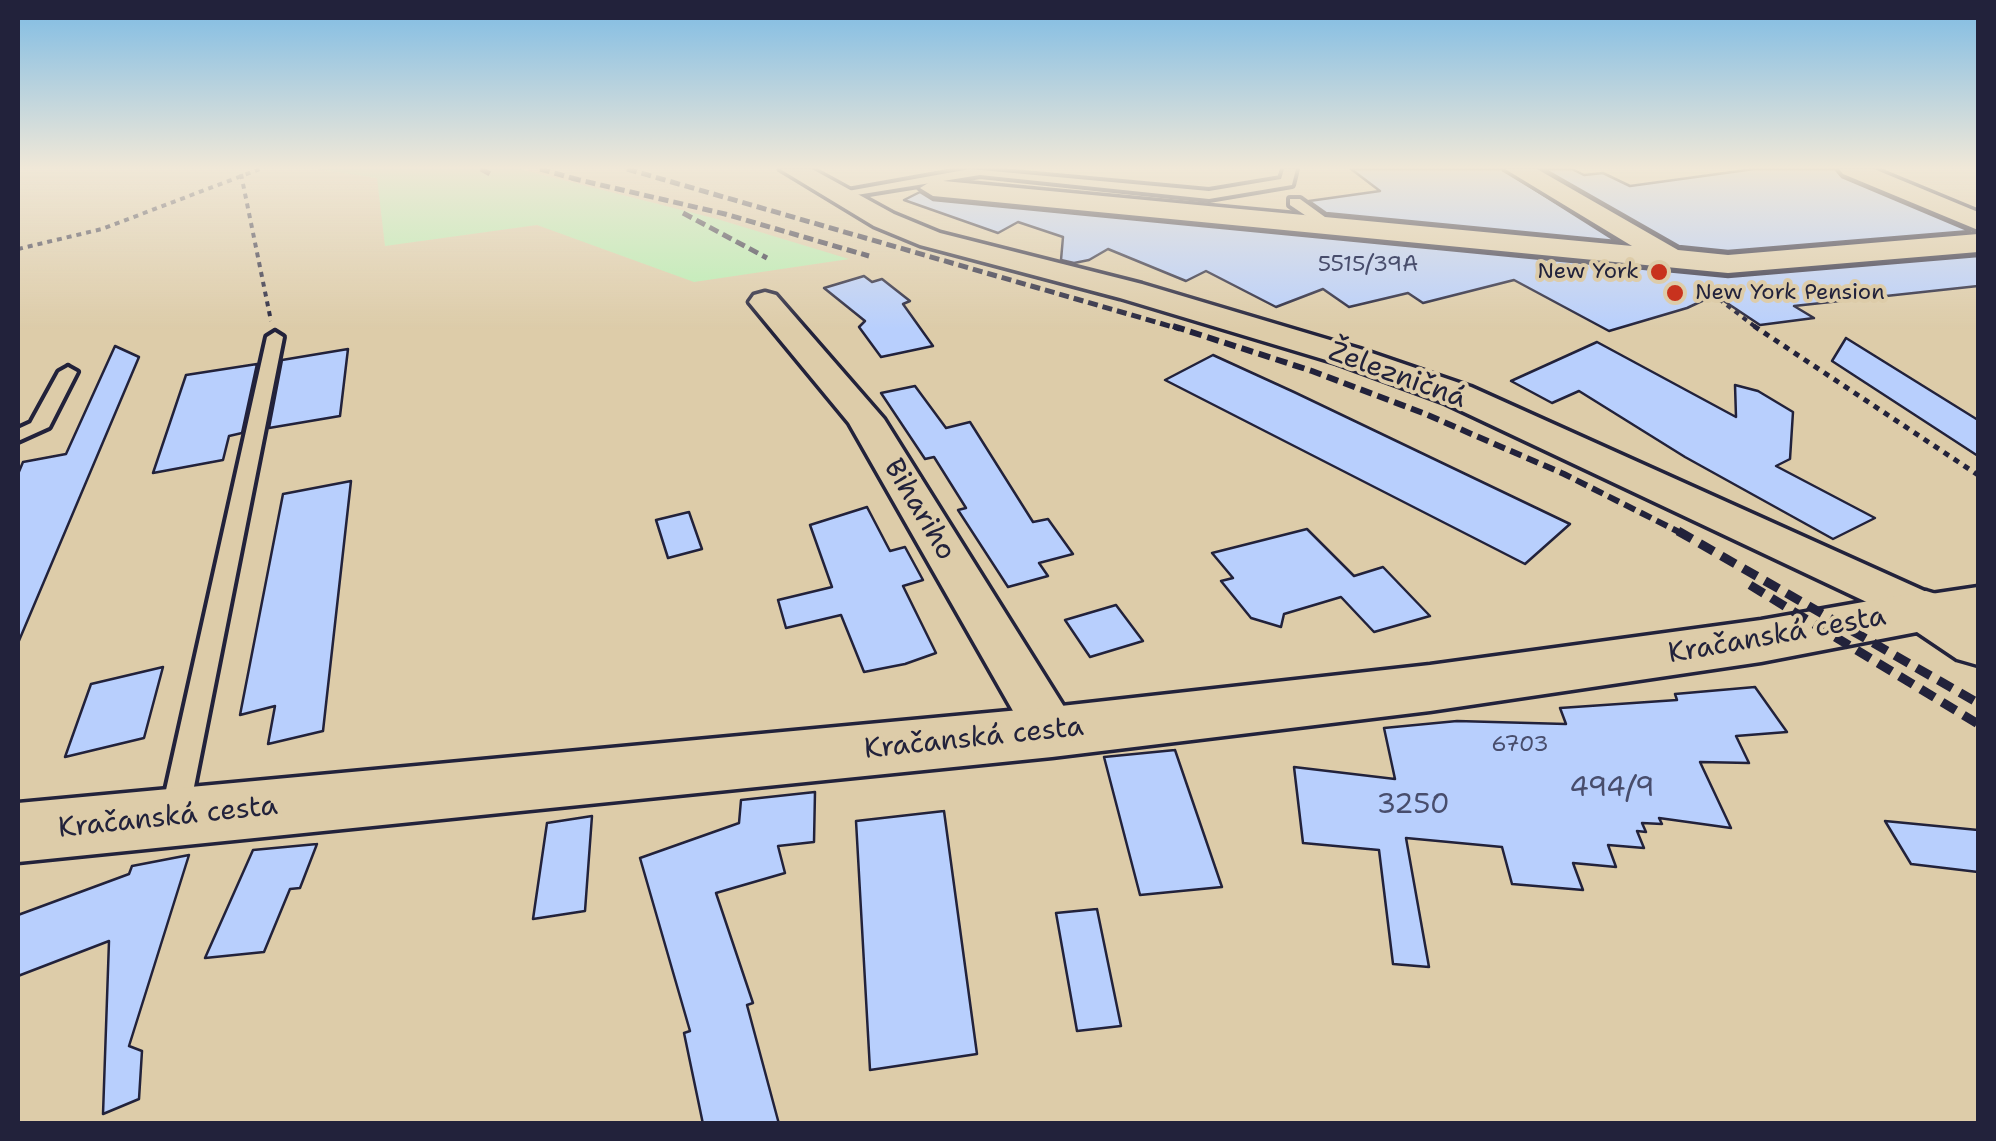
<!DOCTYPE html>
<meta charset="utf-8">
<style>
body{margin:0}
#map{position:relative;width:1996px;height:1141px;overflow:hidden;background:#ddcca9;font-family:"Shantell Sans",sans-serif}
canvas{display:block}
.frame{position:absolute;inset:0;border:20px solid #22223b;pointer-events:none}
</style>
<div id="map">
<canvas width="1996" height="1141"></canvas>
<div class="frame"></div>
</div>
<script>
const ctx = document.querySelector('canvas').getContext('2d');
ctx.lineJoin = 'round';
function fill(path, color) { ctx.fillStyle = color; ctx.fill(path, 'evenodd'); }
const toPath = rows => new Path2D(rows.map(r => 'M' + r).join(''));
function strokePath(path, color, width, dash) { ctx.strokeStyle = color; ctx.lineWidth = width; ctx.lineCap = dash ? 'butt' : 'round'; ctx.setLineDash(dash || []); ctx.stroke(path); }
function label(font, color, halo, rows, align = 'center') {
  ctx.font = font + ' "Shantell Sans",sans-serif'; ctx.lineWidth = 8; ctx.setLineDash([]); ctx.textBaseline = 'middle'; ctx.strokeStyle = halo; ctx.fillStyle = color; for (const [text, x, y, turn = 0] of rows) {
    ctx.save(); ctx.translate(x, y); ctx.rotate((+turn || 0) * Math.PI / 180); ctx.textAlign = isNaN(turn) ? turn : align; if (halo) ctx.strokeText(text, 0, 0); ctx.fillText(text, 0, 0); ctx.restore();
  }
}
fill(toPath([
 [317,169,520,169,717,219,849,259,694,282,537,225,385,246,377,178]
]), '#b6eeb1');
const building = toPath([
 [1351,169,1502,169,1616,241,1326,213,1309,201,1380,191,1351,169],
 [1544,169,1572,169,1584,175,1603,173,1630,186,1754,169,1835,169,1842,177,1970,231,1728,251,1679,246,1544,169],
 [920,192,933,200,1728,277,1978,256,1978,286,1794,306,1814,318,1760,325,1715,295,1687,308,1609,331,1514,280,1423,303,1408,293,1349,307,1323,289,1276,307,1206,271,1186,281,1108,249,1089,260,1074,263,1061,260,1063,237,1018,222,998,233,904,200,920,192],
 [864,276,872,282,882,279,910,301,903,304,933,346,881,357,859,327,865,321,824,288,864,276],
 [1846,338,1978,420,1978,456,1832,361,1846,338],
 [1597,342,1736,417,1735,385,1758,391,1793,412,1790,459,1776,466,1875,518,1833,539,1685,457,1579,391,1552,403,1511,381,1597,342],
 [115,346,139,357,18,643,18,474,23,462,66,454,115,346],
 [348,349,340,416,269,428,282,360,348,349],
 [1213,355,1294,392,1570,524,1525,564,1165,380,1213,355],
 [257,364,242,433,229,436,223,460,153,473,186,375,257,364],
 [915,386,946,428,970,422,1033,522,1048,519,1073,554,1039,563,1048,576,1008,587,958,510,966,508,934,457,925,459,881,393,915,386],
 [351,481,323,731,268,744,275,706,240,715,283,494,351,481],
 [867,507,890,551,905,547,923,580,903,586,936,653,905,664,864,672,841,615,786,628,778,600,832,587,810,525,867,507],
 [689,512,702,549,668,558,656,520,689,512],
 [1307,529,1354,576,1383,567,1430,616,1374,632,1341,597,1284,614,1281,627,1251,618,1221,581,1233,578,1212,553,1307,529],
 [1116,605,1143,641,1090,657,1065,620,1116,605],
 [163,667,144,738,65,757,91,684,163,667],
 [1755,687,1787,732,1736,736,1749,763,1700,762,1731,828,1659,818,1662,824,1642,823,1646,832,1637,831,1644,848,1608,845,1616,867,1573,863,1583,890,1512,884,1502,847,1406,838,1429,967,1393,964,1379,850,1303,843,1294,767,1395,779,1384,728,1457,721,1566,724,1560,708,1677,700,1675,694,1755,687],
 [1175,750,1222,887,1140,895,1104,757,1175,750],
 [815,792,814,842,778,846,785,873,716,893,753,1003,747,1005,779,1124,703,1124,684,1033,690,1031,640,858,739,823,741,800,815,792],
 [944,811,977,1054,870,1070,856,821,944,811],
 [592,816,585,911,533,919,547,823,592,816],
 [1885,821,1978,830,1978,872,1911,864,1885,821],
 [317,844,300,888,290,889,264,952,205,958,253,850,317,844],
 [189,855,129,1046,142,1051,139,1099,103,1114,109,941,18,976,18,915,129,874,132,866,189,855],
 [1097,909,1121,1026,1077,1031,1056,913,1097,909]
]);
fill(building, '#b8cffd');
strokePath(building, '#22223b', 2.5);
const service = toPath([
 [970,169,1209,191,1281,179,1284,169,1296,169,1292,185,1209,199,980,175,838,198,831,194,970,169],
 [1290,199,1300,199,1336,225,1324,228,1290,205,1290,199],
 [275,332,283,337,188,817,184,825,174,829,164,825,160,817,267,337,275,332],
 [68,367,77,372,49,427,18,441,18,429,31,423,59,372,68,367]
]);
const minor = toPath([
 [780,169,812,169,894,214,940,233,1142,284,1360,349,1471,387,1931,594,1978,587,1978,619,1926,627,1909,622,1445,403,1336,363,1120,298,920,245,874,226,780,169],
 [1505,169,1537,169,1678,250,1728,255,1978,234,1978,252,1728,273,933,196,920,188,933,180,1632,246,1505,169],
 [1839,169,1874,169,1978,212,1978,230,1843,174,1839,169],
 [765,292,776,295,884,419,1071,718,1078,732,1071,746,1052,752,1033,746,849,423,749,302,754,295,765,292]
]);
const tertiary = toPath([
 [1926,591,1946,597,1978,617,1978,665,1957,659,1917,632,1761,662,1430,711,1052,757,18,862,18,803,1052,707,1430,665,1761,620,1926,591]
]);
strokePath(service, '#22223b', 8);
strokePath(minor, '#22223b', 7);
strokePath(tertiary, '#22223b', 7);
strokePath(toPath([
 [241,174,271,321],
 [18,249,102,229,260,169],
 [1711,293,1758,329]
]), '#22223b', 4, [5, 5]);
strokePath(toPath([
 [1754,326,1978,475]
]), '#22223b', 5, [6, 6]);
fill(service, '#ddcca9');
fill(minor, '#ddcca9');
fill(tertiary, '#ddcca9');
strokePath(toPath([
 [481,169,494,176],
 [540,169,583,181],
 [627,169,1180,329],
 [571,178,725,214,869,256],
 [683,213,767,258]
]), '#22223b', 5, [10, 5]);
strokePath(toPath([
 [1173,326,1312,371,1423,413,1564,474,1683,534]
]), '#22223b', 6, [12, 6]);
strokePath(toPath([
 [1678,531,1978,703],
 [1750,585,1978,724]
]), '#22223b', 9, [16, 9]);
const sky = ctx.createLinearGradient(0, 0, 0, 329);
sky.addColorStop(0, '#7dbbe4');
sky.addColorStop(0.51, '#f0e8d8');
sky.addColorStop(1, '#f0e8d800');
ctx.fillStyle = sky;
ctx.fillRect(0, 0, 1996, 329);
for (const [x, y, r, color] of [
 [1659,272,10,"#c8321e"],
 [1675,293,10,"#c8321e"]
]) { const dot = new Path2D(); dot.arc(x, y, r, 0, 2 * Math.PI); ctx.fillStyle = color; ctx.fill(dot); strokePath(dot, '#ddcca9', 4); }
label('22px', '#484d6c', null, [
 ["5515/39A",1368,265],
 ["6703",1520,745]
]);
label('22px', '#22223b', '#ddcca9', [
 ["New York",1639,272],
 ["New York Pension",1695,293,"left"]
], 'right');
label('28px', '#22223b', '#ddcca9', [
 ["Železničná",1397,376,20],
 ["Bihariho",919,510,59],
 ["Kračanská cesta",1777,636,-10],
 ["Kračanská cesta",974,739,-6],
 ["Kračanská cesta",168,818,-6]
]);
label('28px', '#484d6c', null, [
 ["494/9",1612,789],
 ["3250",1413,806]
]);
</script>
